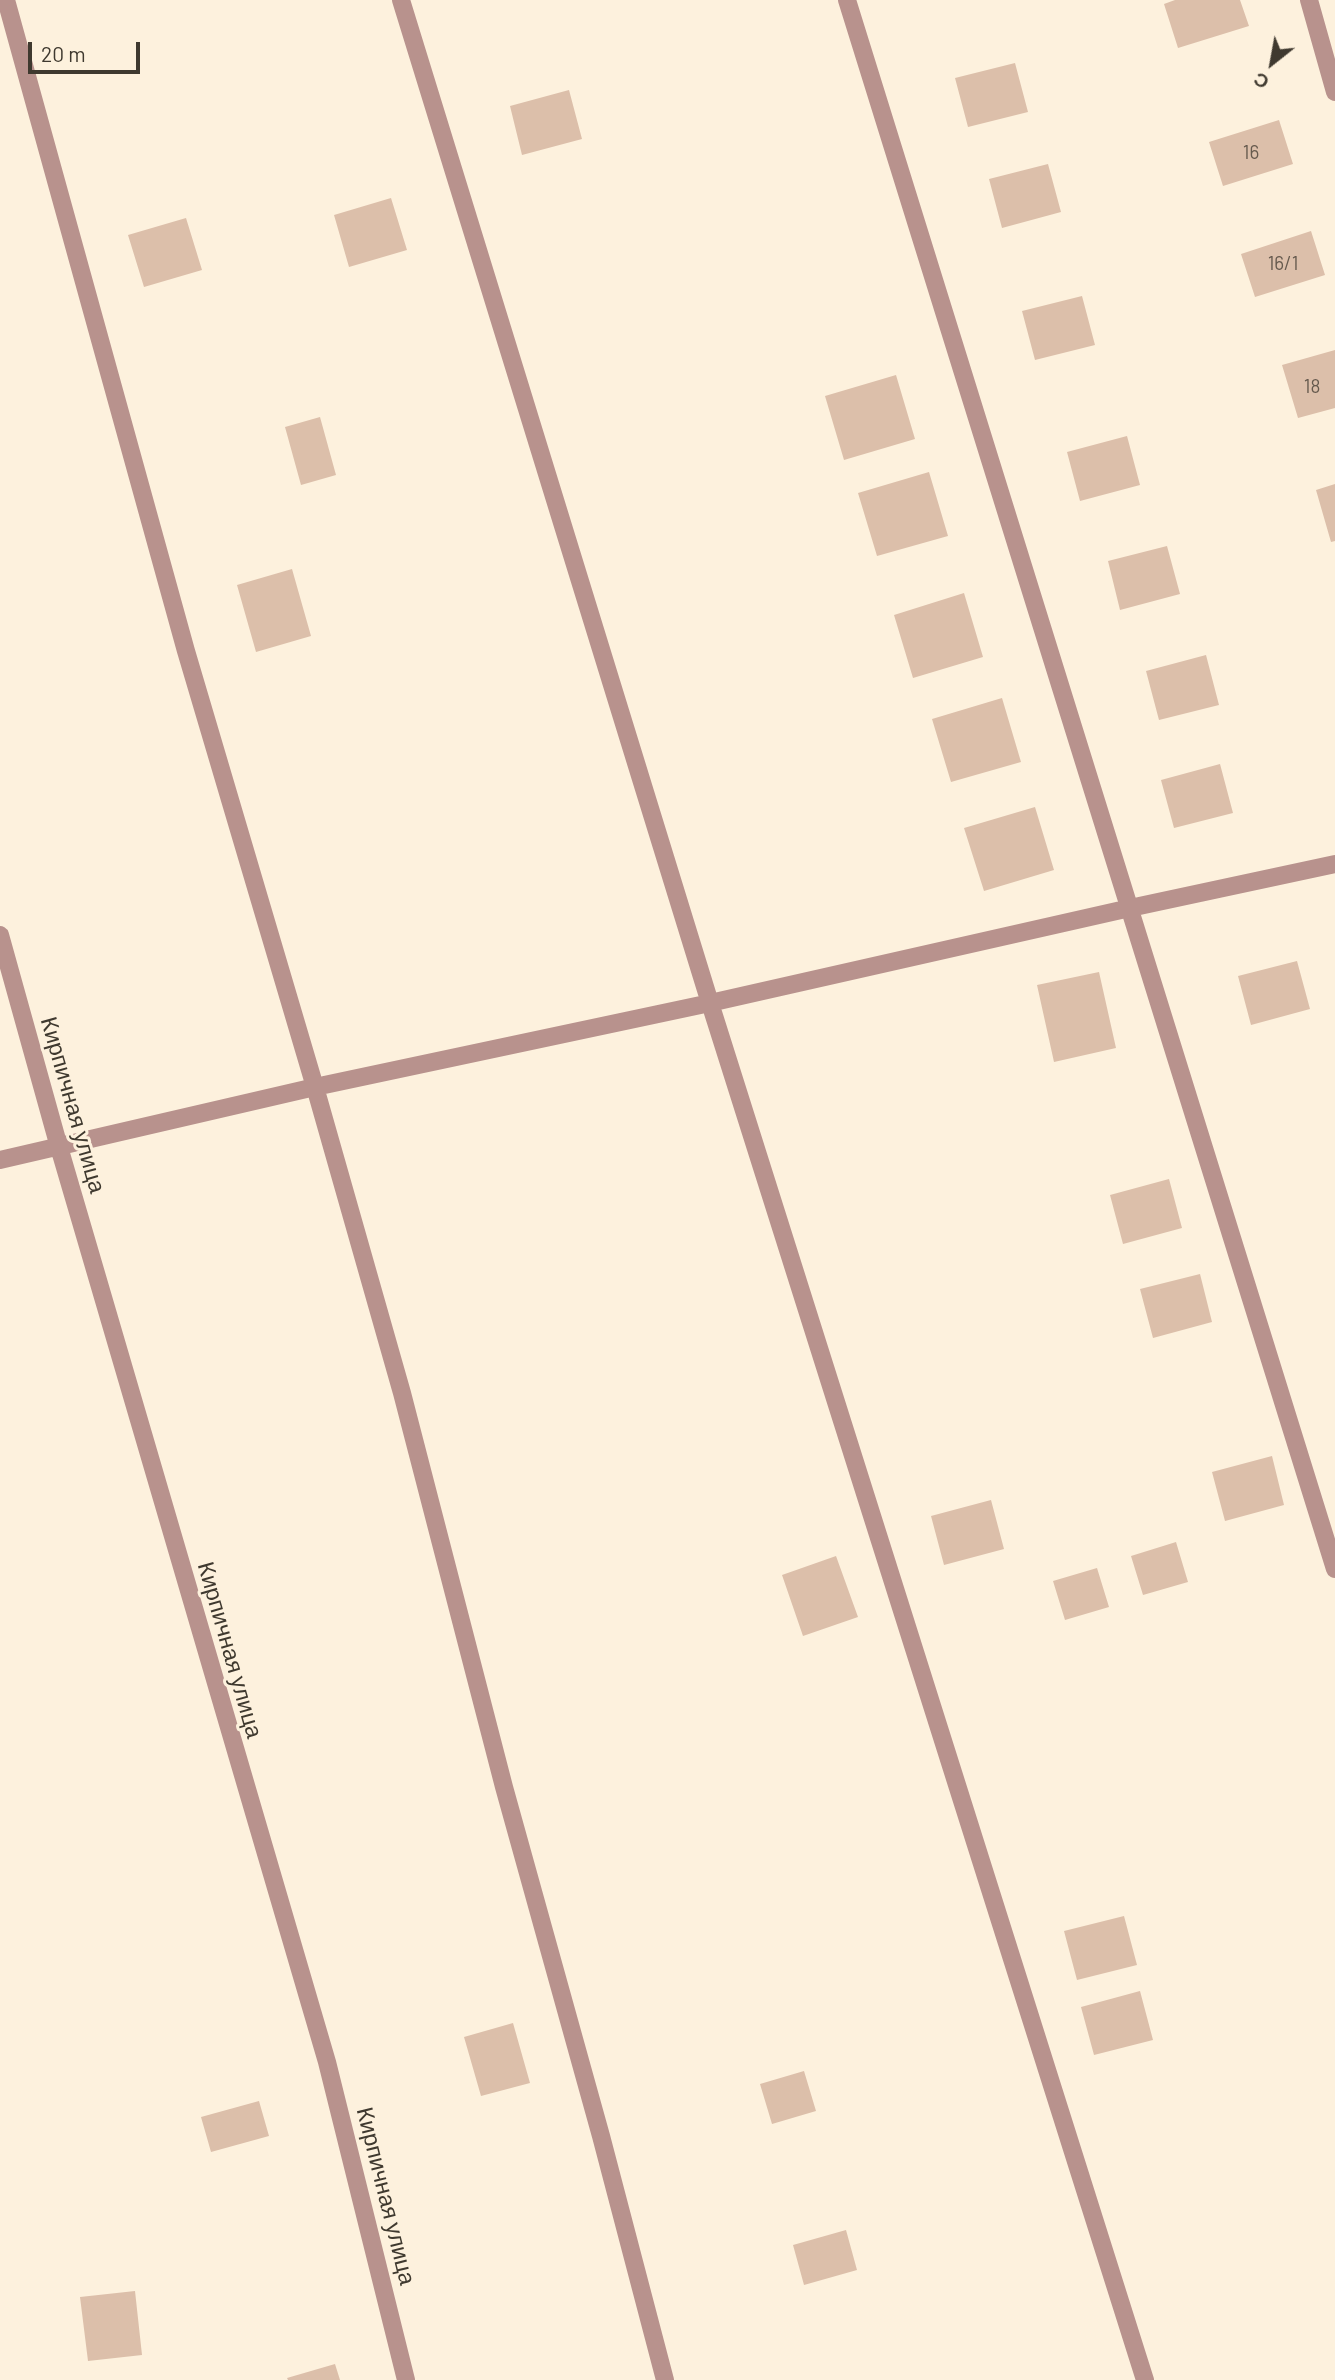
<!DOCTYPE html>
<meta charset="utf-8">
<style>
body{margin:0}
#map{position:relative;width:1335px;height:2380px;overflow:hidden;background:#fdf1dd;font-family:Barlow,sans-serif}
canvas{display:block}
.north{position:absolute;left:1237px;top:28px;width:70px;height:70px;-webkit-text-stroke:5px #fdf1dd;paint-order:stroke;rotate:211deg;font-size:19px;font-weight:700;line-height:28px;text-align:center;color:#3f392f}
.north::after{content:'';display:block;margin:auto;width:24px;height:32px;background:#3f392f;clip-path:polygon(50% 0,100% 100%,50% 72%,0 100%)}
.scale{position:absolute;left:28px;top:42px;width:112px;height:32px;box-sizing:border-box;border:4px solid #3f392f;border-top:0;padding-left:9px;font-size:21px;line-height:24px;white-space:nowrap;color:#3f392f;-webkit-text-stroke:5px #fdf1dd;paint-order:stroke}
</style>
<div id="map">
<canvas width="1335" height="2380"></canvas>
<div class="north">С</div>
<div class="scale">20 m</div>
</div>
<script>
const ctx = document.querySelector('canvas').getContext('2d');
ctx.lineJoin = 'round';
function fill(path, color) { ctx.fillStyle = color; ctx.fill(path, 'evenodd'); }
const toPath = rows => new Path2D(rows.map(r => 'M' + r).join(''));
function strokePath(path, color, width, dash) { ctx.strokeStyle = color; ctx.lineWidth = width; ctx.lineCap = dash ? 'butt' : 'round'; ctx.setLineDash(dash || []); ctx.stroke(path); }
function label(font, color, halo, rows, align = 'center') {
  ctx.font = font + ' Barlow,sans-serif'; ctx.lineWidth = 6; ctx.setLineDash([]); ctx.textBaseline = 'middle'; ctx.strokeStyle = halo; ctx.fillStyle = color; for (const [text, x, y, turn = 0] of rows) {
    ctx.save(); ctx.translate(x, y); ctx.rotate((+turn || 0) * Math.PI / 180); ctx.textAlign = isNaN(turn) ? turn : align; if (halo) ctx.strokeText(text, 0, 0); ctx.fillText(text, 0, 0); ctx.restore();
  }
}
fill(toPath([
 [1175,0,1240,0,1249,26,1178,48,1164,4],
 [1015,63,1028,112,968,127,955,78],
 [569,90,582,139,522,155,510,106],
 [1279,120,1293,164,1223,186,1209,142],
 [1048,164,1061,212,1002,228,989,179],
 [391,198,407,250,349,267,334,215],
 [186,218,202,270,144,287,128,235],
 [1311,231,1325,275,1255,297,1241,254],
 [1082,296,1095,345,1035,360,1022,311],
 [1335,350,1335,408,1298,418,1282,365],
 [896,375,915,439,844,460,825,396],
 [320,417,336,475,301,485,285,427],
 [1127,436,1140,485,1080,501,1067,452],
 [929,472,948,536,877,556,858,493],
 [1335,484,1335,541,1331,542,1316,490],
 [1167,546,1180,594,1120,610,1108,561],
 [292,569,311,636,256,652,237,585],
 [964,593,983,657,913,678,894,615],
 [1206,655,1219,705,1159,720,1146,671],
 [1002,698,1021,762,951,782,932,719],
 [1220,764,1233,813,1174,828,1161,780],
 [1035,807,1054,870,984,891,964,828],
 [1297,961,1310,1009,1251,1025,1238,976],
 [1099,972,1116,1048,1054,1062,1037,985],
 [1169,1179,1182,1228,1123,1244,1110,1195],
 [1200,1274,1212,1322,1153,1338,1140,1289],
 [1272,1456,1284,1505,1225,1521,1212,1472],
 [991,1500,1004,1549,944,1565,931,1516],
 [1176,1542,1188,1582,1143,1595,1131,1556],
 [836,1556,858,1617,803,1636,782,1575],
 [1097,1568,1109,1607,1065,1620,1053,1581],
 [1124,1916,1137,1965,1077,1980,1064,1931],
 [1140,1991,1153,2040,1094,2055,1081,2007],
 [513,2023,530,2083,481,2096,464,2037],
 [804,2071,816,2111,772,2124,760,2084],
 [259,2101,269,2136,211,2152,201,2117],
 [846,2230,857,2270,804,2285,793,2245],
 [135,2291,142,2355,88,2361,80,2297],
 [335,2364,340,2380,288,2380,287,2378]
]), '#dcbfaa');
strokePath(toPath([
 [6,0,186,651,315,1087,402,1393,504,1787,601,2136,665,2380],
 [401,0,710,1003,1145,2380],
 [847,0,1335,1569],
 [1309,0,1335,92],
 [0,935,59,1147,327,2062,406,2380],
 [0,1160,315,1087,710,1003,1130,908,1335,864]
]), '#b8928d', 18);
label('19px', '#665a4e', null, [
 ["16",1251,153],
 ["16/1",1283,264],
 ["18",1312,387]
]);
label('23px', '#3f392f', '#fdf1dd', [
 ["Кирпичная улица",73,1105,74],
 ["Кирпичная улица",230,1650,74],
 ["Кирпичная улица",386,2196,76]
]);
</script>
